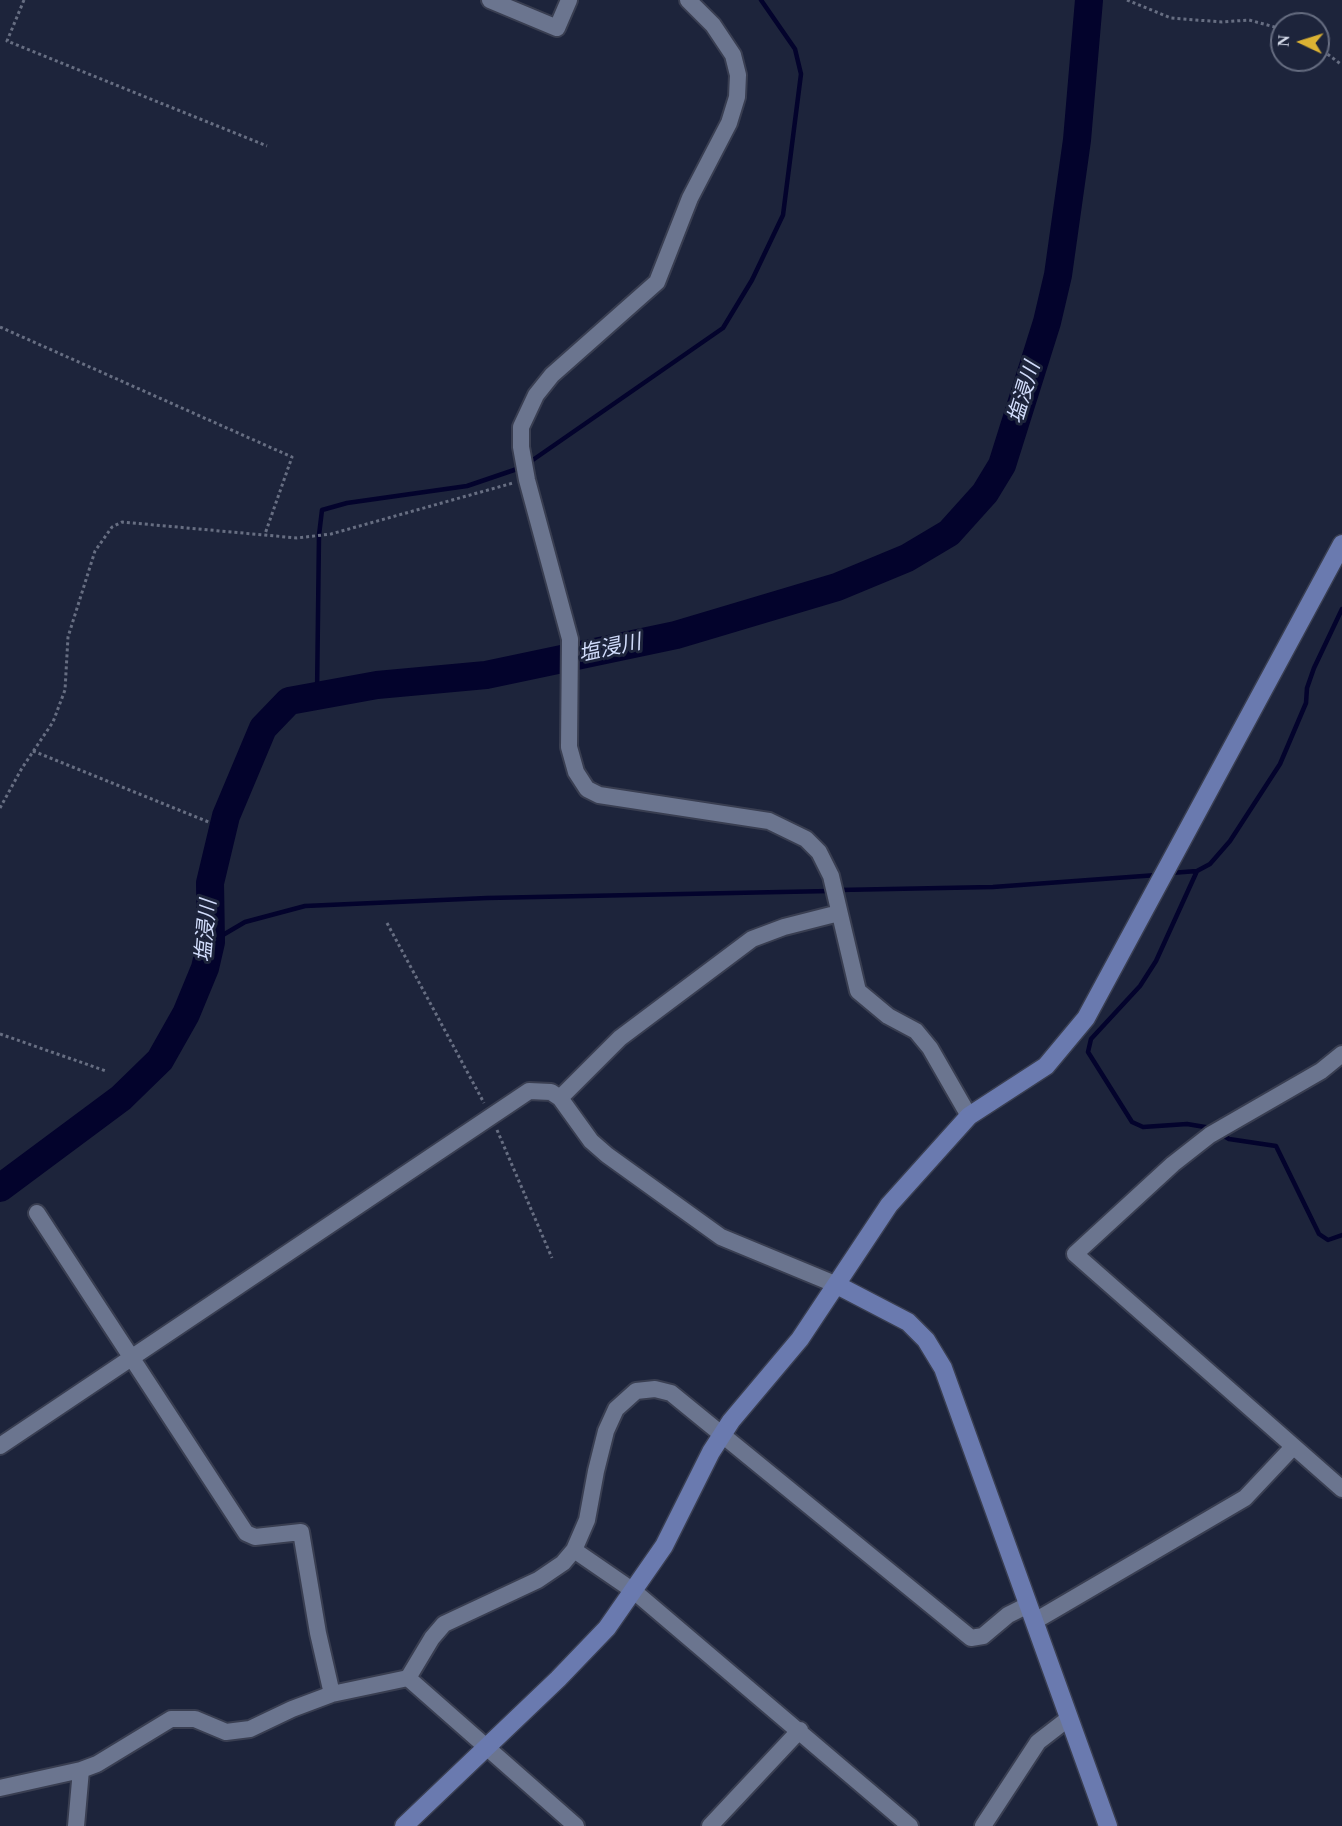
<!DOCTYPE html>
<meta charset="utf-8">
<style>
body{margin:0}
#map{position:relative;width:1342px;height:1826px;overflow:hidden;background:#1d243b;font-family:"Times New Roman",serif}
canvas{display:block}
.north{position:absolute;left:1270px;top:12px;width:60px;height:60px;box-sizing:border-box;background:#1d243b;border:2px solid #666d81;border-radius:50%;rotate:274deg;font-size:16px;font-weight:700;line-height:24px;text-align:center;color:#d4dae9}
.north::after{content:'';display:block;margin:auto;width:21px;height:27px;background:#dbb233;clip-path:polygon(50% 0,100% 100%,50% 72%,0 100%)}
</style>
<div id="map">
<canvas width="1342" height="1826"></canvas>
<div class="north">N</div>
</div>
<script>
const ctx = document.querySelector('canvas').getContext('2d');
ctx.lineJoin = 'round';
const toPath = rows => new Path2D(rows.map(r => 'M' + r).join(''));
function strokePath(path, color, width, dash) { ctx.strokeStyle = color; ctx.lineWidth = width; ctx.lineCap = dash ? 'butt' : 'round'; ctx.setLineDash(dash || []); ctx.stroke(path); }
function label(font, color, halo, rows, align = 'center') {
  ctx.font = font + ' "Times New Roman","Noto Sans JP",serif'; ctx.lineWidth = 6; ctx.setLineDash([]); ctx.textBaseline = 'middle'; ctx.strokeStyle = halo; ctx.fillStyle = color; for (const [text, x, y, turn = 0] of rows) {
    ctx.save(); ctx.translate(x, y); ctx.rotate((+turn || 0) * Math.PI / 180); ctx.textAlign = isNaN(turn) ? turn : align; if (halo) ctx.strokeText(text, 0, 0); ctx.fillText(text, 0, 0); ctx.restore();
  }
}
strokePath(toPath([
 [527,464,723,328,752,280,783,215,801,74,795,49,761,0],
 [317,695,319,535,322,510,347,503,467,486,520,468],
 [1197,871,1156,961,1140,986,1091,1039,1088,1052,1132,1122,1143,1127,1187,1124,1211,1128],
 [1171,873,1197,871,1210,864,1230,841,1280,764,1306,703,1307,688,1314,668,1342,609],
 [839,890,993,887,1157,875],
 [211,942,245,922,305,906,487,898,830,891],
 [1221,1134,1229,1139,1276,1146,1319,1234,1328,1240,1342,1235]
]), '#03032c', 4.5);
strokePath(toPath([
 [0,1188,121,1098,160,1060,186,1014,205,968,211,942,210,883,226,816,263,728,289,701,377,685,486,675,676,635,837,587,907,558,949,533,985,493,1002,465,1047,322,1058,275,1077,140,1089,0]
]), '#03032c', 28);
const street = toPath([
 [490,0,557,28,569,0],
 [688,0,713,25,733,55,738,75,737,97,729,123,690,198,657,282,552,375,536,395,521,427,521,447,527,480,570,639,569,747,576,772,587,789,599,795,769,821,806,839,819,852,831,876,858,991,888,1016,916,1031,930,1048,969,1116],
 [1342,1054,1321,1071,1210,1135,1173,1164,1075,1254,1342,1489],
 [560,1098,620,1038,752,939,784,927,839,913],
 [37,1213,246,1533,255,1537,301,1532,318,1633,332,1694],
 [0,1446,529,1091,551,1092,560,1098,591,1141,607,1155,721,1237,837,1285],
 [574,1550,587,1520,596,1471,606,1431,616,1409,636,1391,655,1389,671,1393,971,1638,983,1636,1008,1615,1028,1605],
 [1035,1621,1245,1498,1293,1447],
 [408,1678,432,1638,444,1624,538,1580,563,1563,574,1550,635,1592,910,1826],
 [0,1788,81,1770,97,1764,171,1719,195,1719,226,1732,250,1729,292,1709,332,1694,408,1678,576,1826],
 [76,1826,81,1770],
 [710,1826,800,1730],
 [983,1826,1038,1742,1069,1718]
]);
const secondary = toPath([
 [837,1285,908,1322,926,1340,943,1368,1108,1826],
 [404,1826,558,1679,607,1628,664,1546,711,1452,731,1421,800,1339,889,1205,969,1116,1046,1066,1086,1018,1342,544]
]);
strokePath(street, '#393e51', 20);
strokePath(secondary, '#393e51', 21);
strokePath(toPath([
 [24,0,7,41,267,146],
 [1127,0,1171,18,1222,22,1249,20,1282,29],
 [1318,47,1342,65],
 [0,327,292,457,265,534],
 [33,751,211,823],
 [0,808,22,768,53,722,65,690,68,637,95,551,112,527,122,522,297,538,331,534,513,483],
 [387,923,484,1103],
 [0,1034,106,1071],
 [497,1130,552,1258]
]), '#676e82', 3, [3, 3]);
strokePath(street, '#6b758f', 16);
strokePath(secondary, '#6a7aaf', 18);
label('italic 21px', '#d1dcfb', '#1d243b', [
 ["塩浸川",1025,393,-73],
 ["塩浸川",610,649,-12],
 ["塩浸川",207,931,-85]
]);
</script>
